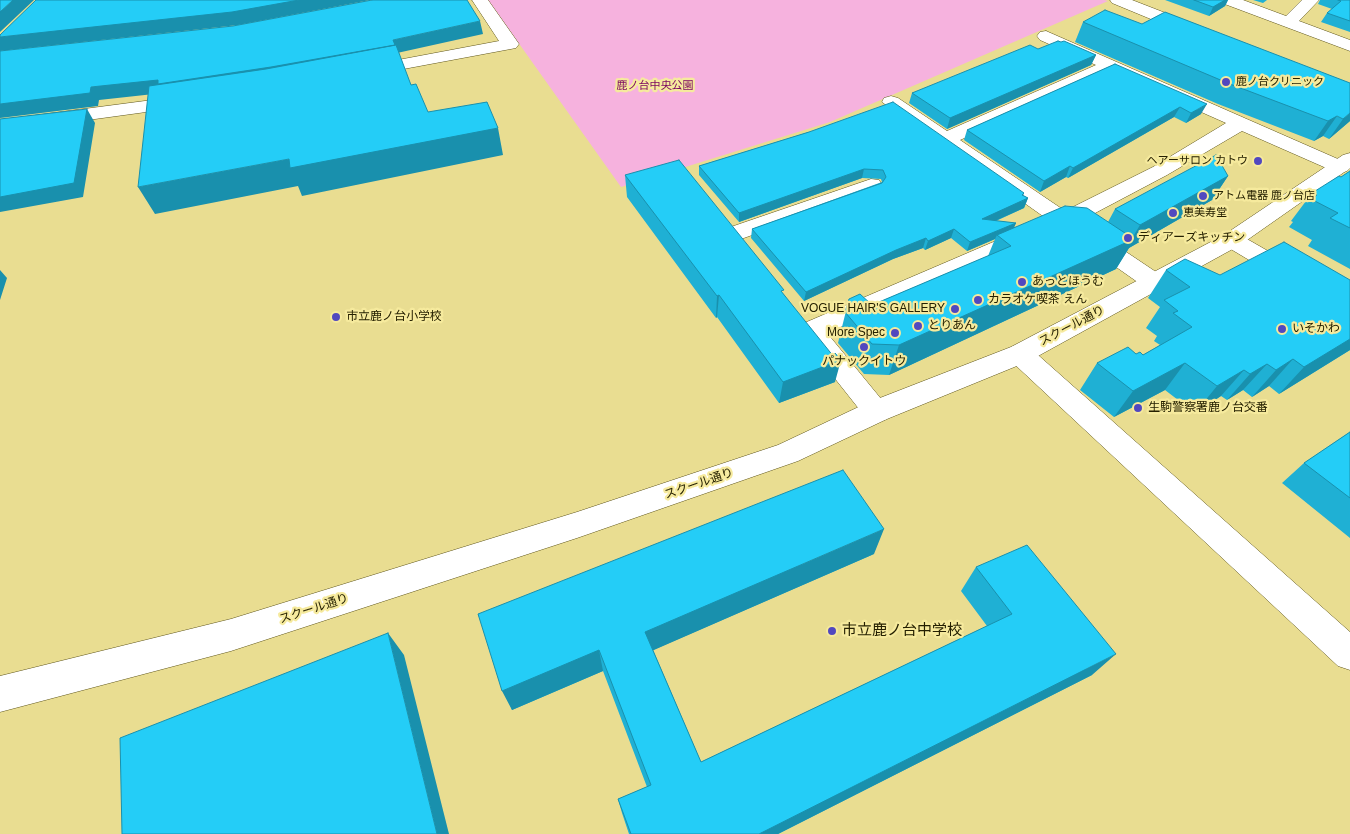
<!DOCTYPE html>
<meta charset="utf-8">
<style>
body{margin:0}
canvas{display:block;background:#e9dd91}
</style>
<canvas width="1350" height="834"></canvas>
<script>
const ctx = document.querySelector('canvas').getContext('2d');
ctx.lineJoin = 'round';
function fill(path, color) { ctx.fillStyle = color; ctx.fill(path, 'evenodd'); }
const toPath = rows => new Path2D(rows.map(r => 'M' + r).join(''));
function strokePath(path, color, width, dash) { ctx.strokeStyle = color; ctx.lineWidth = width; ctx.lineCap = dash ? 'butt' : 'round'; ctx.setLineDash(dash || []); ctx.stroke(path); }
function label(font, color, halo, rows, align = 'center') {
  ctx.font = font + ' Helvetica,"Noto Sans JP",sans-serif'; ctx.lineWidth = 4.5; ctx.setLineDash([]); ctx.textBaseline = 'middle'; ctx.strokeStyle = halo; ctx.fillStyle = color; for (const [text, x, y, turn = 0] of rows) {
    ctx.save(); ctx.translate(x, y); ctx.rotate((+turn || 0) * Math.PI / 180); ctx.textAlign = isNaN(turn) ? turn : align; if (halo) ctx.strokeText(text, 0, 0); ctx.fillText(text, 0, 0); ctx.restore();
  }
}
fill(toPath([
 [488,0,1104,0,1108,1,830,122,621,187]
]), '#f6b2de');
const minor = toPath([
 [472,0,488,0,519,44,516,48,366,76,360,75,357,71,360,67,366,66,499,41,472,0],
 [1220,0,1243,0,1286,16,1302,0,1319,0,1299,21,1350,40,1350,51,1222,3,1220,0],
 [1046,31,1347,163,1350,168,1347,171,1340,173,1333,171,1242,131,1167,175,1080,221,1162,276,1166,282,1162,288,1154,290,1146,288,1062,229,827,333,891,411,887,419,877,422,867,419,806,342,798,330,802,324,1047,219,882,102,884,98,891,96,898,98,947,131,1096,65,1040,40,1037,36,1040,32,1046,31],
 [1111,72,1226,123,1153,167,1065,211,960,140,1111,72],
 [183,96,190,98,192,102,190,106,0,132,0,120,183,96],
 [871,179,879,180,882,185,879,190,741,239,733,241,725,239,722,234,725,229,871,179],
 [1232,233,1240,235,1350,298,1350,318,1341,315,1224,245,1221,240,1224,235,1232,233],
 [1020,344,1029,347,1350,632,1350,670,1338,666,1011,361,1007,354,1011,347,1020,344]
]);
const tertiary = toPath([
 [1110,0,1132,0,1199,26,1202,30,1199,34,1187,34,1112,3,1110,0],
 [1350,153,1350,168,1240,245,1029,361,887,419,798,461,577,538,231,651,0,712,0,676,231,619,577,512,778,445,867,403,1011,347,1224,235,1343,155,1350,153]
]);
strokePath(minor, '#60571d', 1);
strokePath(tertiary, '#60571d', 1);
fill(minor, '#fff');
fill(tertiary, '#fff');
fill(toPath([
 [1165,0,1228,0,1225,6,1209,16],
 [1253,0,1267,0,1263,3],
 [1320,0,1350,0,1350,32,1321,22,1327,13,1332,9,1318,4],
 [1083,22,1350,121,1329,139,1323,136,1314,141,1218,104,1075,42],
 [1061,42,1096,55,1091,65,947,129,909,103,912,93,1038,49],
 [1115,64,1201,114,1186,123,1174,117,1068,178,1066,177,1040,192,964,140,967,130],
 [809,132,1023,195,1028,198,1024,208,996,221,1016,223,1014,227,1108,222,1115,209,1228,176,1212,200,1129,248,1116,269,889,375,864,374,838,343,849,299,872,305,988,256,995,239,967,251,951,238,925,250,923,248,893,259,804,301,751,238,752,229,882,182,881,179,862,178,739,222,699,175,699,166],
 [1350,171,1350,269,1308,246,1312,240,1289,227,1293,222,1291,221,1312,193,1341,177],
 [625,175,783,294,835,382,779,403,717,317,716,318,627,197],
 [1166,270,1220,275,1350,280,1350,350,1279,394,1269,386,1252,397,1243,390,1227,400,1221,396,1195,413,1165,390,1114,417,1080,390,1097,363,1136,354,1143,355,1160,345,1154,341,1157,336,1146,328,1160,307,1148,298],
 [1350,432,1350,538,1282,483,1304,463],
 [874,554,653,650,701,762,987,626,961,591,976,567,1092,675,778,834,629,834,622,813,618,799,647,787,603,671,512,710,478,614]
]), '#1fb0d4');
fill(toPath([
 [13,0,34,0,0,32,0,12],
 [299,0,370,0,238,25,0,51,0,37],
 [1225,0,1228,0,1225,6,1209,16,1213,7],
 [480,21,483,34,397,53,163,93,99,100,98,106,0,118,0,104,91,87,393,40],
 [1096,55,1091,65,947,129,950,118],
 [1207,104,1201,114,1186,123,1191,113],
 [1180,107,1174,117,1068,178,1073,168],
 [87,109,95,123,83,197,0,212,0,197],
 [1350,113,1350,121,1329,139,1343,119],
 [1337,116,1323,136,1314,141,1328,121],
 [498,128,503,155,302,196,298,186,155,214,138,187,289,159],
 [1070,166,1066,177,1040,192,1044,181],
 [864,169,862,178,739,222,739,213],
 [1228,176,1212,200,1129,248,1116,269,889,375,899,345,1131,240,1140,225],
 [1024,193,1021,202,1028,198,1024,208,979,228,982,219],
 [1016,223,1012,232,997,235,995,239,967,251,970,242],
 [954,229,951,238,925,250,928,241],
 [926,238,923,248,893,259,804,301,806,292,896,250],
 [0,270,7,278,0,300],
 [719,295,717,317,716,318,717,296],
 [1350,339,1350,350,1279,394,1304,367],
 [1293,359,1269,386,1252,397,1276,370],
 [841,360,835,382,779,403,783,382],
 [1185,363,1165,390,1114,417,1133,391],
 [1267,364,1243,390,1227,400,1250,374],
 [1244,370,1221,396,1195,413,1217,386],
 [884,529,874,554,647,653,645,632],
 [388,633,404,655,449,834,437,834],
 [599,650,603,671,512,710,502,691],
 [1116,654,1092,675,778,834,759,834]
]), '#1990ad');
const building = toPath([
 [0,0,13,0,0,12,0,0],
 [36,0,299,0,232,12,0,37,0,35,36,0],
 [372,0,467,0,480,21,393,40,395,45,271,67,158,84,158,80,91,87,90,93,0,104,0,51,233,26,372,0],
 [1194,0,1225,0,1213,7,1194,0],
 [1338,0,1350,0,1350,21,1327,13,1341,1,1338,0],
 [1105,10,1142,24,1165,12,1350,83,1350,113,1343,119,1337,116,1328,121,1230,84,1083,22,1105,10],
 [1058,41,1061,42,1064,41,1096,55,950,118,912,93,1030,45,1038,49,1058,41],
 [396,45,411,85,416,84,428,112,487,102,498,128,290,168,289,159,138,187,149,86,266,69,396,45],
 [1115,64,1207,104,1191,113,1180,107,1073,168,1070,166,1044,181,967,130,1115,64],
 [893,102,1024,193,1022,195,1028,198,982,219,1016,223,970,242,954,229,928,241,926,238,896,250,806,292,752,229,882,183,886,177,883,170,864,169,739,213,699,166,809,132,893,102],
 [87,109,74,183,0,197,0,119,87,109],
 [1216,155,1228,176,1140,225,1115,209,1216,155],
 [679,160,784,290,781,291,834,357,835,353,841,360,783,382,719,295,717,296,625,175,679,160],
 [1350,171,1350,228,1330,218,1338,213,1311,199,1317,195,1312,193,1339,176,1341,177,1350,171],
 [1065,206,1087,208,1134,239,899,345,872,344,845,312,849,299,860,294,872,305,1011,246,997,235,1065,206],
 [1284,242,1350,280,1350,339,1304,367,1293,359,1276,370,1267,364,1250,374,1244,370,1217,386,1185,363,1133,391,1097,363,1128,347,1136,354,1140,352,1143,355,1192,327,1173,313,1178,311,1164,300,1190,287,1166,270,1185,259,1220,275,1284,242],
 [1350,432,1350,498,1304,463,1350,432],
 [843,470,884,529,645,632,701,762,1012,614,976,567,1027,545,1116,654,759,834,631,834,618,799,651,785,599,650,502,691,478,614,843,470],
 [388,633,437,834,122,834,120,738,388,633]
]);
fill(building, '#24cdf7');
strokePath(building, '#1990ad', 1);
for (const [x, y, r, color] of [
 [1226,82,5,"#5148bf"],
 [1258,161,5,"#5148bf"],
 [1203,196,5,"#5148bf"],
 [1173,213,5,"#5148bf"],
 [1128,238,5,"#5148bf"],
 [1022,282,5,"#5148bf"],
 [978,300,5,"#5148bf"],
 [955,309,5,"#5148bf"],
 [336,317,5,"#5148bf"],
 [918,326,5,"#5148bf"],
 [1282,329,5,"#5148bf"],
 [895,333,5,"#5148bf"],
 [864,347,5,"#5148bf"],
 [1138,408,5,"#5148bf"],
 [832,631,5,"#5148bf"]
]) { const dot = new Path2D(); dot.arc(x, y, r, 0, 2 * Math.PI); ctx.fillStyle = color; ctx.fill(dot); strokePath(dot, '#f6ea9d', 2); }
label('11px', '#252001', '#f6ea9d', [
 ["鹿ノ台クリニック",1236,82],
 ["ヘアーサロン カトウ",1248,161,"right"],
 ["アトム電器 鹿ノ台店",1213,196],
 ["恵美寿堂",1183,213]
], 'left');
label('11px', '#7a0360', '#f6ea9d', [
 ["鹿ノ台中央公園",655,86]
]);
label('12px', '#252001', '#f6ea9d', [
 ["ディアーズキッチン",1138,238],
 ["あっとほうむ",1032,282],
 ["カラオケ喫茶 えん",988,300],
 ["VOGUE HAIR'S GALLERY",945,309,"right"],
 ["市立鹿ノ台小学校",346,317],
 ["とりあん",928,326],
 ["いそかわ",1292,329],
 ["More Spec",885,333,"right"],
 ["パナックイトウ",864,362,"center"],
 ["生駒警察署鹿ノ台交番",1148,408]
], 'left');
label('12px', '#252001', '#f6ea9d', [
 ["スクール通り",1072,326,-28],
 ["スクール通り",699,484,-19],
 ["スクール通り",314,609,-18]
]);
label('15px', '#252001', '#f6ea9d', [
 ["市立鹿ノ台中学校",842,631]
], 'left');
</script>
